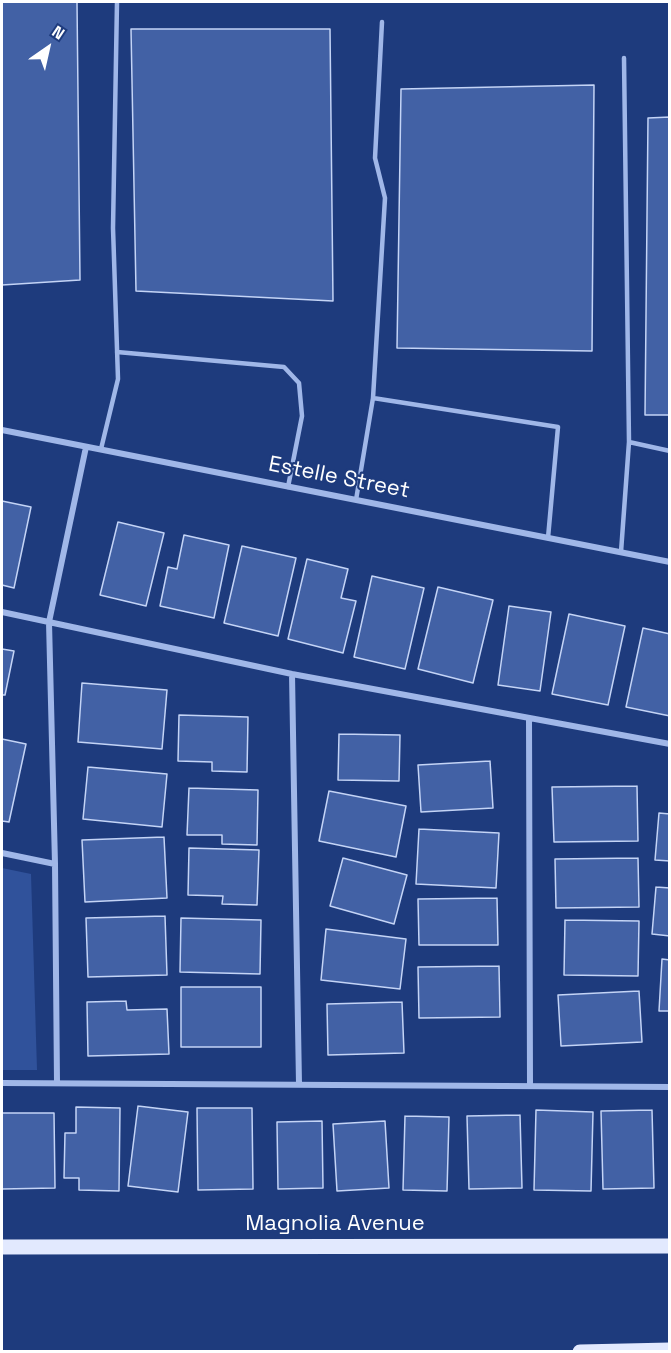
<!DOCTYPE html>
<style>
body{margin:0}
#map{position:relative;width:671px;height:1353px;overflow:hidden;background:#1e3b7d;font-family:"Space Grotesk",sans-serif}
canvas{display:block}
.frame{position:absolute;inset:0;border:3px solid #fff;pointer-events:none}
.north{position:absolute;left:18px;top:18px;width:60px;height:60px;-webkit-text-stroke:4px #1e3b7d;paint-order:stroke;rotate:34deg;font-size:16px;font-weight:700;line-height:24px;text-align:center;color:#fff}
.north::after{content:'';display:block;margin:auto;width:21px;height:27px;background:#fff;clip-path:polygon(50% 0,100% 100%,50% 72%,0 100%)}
</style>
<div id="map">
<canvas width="671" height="1353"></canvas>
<div class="frame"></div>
<div class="north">N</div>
</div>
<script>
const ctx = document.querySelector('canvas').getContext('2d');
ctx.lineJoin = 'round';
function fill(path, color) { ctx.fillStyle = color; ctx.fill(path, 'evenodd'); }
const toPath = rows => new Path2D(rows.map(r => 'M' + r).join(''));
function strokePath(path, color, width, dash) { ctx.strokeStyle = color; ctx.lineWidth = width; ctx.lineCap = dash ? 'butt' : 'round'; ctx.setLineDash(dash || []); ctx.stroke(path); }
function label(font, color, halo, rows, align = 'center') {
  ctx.font = font + ' "Space Grotesk",sans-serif'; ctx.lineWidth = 4.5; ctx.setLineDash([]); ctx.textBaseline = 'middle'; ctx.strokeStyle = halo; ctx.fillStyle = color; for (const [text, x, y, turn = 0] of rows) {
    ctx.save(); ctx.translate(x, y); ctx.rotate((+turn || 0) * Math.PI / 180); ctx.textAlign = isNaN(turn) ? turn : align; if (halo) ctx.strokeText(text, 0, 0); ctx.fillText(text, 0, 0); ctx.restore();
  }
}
fill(toPath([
 [2,868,31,874,37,1070,2,1070]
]), '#30529b');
const building = toPath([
 [2,2,77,2,80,280,2,285,2,2],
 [131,29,330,29,333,301,136,291,131,29],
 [594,85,592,351,397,348,401,89,594,85],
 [670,117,670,415,645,415,648,118,670,117],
 [2,501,31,507,14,588,2,585,2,501],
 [118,522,164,533,146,606,100,595,118,522],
 [184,535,229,545,214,618,160,606,168,567,177,569,184,535],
 [242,546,296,558,278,636,224,623,242,546],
 [307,559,348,569,341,598,356,601,343,653,288,639,307,559],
 [372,576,424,588,405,669,354,657,372,576],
 [438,587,493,600,473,683,418,669,438,587],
 [509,606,551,612,540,691,498,685,509,606],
 [569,614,625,626,608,705,552,694,569,614],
 [643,628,670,634,670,716,626,707,643,628],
 [2,649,14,651,5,695,2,695,2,649],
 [82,683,167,690,162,749,78,742,82,683],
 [179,715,248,717,247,772,212,771,212,762,178,761,179,715],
 [339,734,400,735,399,781,338,780,339,734],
 [2,739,26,744,9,822,2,821,2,739],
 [490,761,493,808,421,812,418,765,490,761],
 [88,767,167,774,162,827,83,819,88,767],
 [637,786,638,841,554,842,552,787,637,786],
 [189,788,258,790,257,845,222,844,222,835,187,835,189,788],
 [329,791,406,806,396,857,319,841,329,791],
 [659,813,670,814,670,861,655,860,659,813],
 [419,829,499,833,496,888,416,884,419,829],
 [164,837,167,898,85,902,82,840,164,837],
 [189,848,259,850,257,905,222,904,223,896,188,895,189,848],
 [343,858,407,875,394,924,330,906,343,858],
 [638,858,639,907,556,908,555,859,638,858],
 [656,887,670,888,670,936,652,934,656,887],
 [497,898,498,945,419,945,418,899,497,898],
 [165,916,167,975,88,977,86,918,165,916],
 [181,918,261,920,260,974,180,972,181,918],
 [565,920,639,921,638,976,564,975,565,920],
 [326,929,406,939,400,989,321,980,326,929],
 [662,959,670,960,670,1011,659,1011,662,959],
 [499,966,500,1017,419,1018,418,967,499,966],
 [181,987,261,987,261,1047,181,1047,181,987],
 [639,991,642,1042,561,1046,558,995,639,991],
 [126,1001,127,1010,167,1009,169,1054,88,1056,87,1002,126,1001],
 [402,1002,404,1053,328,1055,327,1004,402,1002],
 [138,1106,188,1112,178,1192,128,1186,138,1106],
 [76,1107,120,1108,119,1191,79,1190,79,1178,64,1178,65,1133,76,1133,76,1107],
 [197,1108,252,1108,253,1189,198,1190,197,1108],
 [536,1110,593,1112,591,1191,534,1190,536,1110],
 [652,1110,654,1188,603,1189,601,1111,652,1110],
 [2,1113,54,1113,55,1188,2,1189,2,1113],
 [520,1115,522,1188,469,1189,467,1116,520,1115],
 [405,1116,449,1117,447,1191,403,1190,405,1116],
 [322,1121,323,1188,278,1189,277,1122,322,1121],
 [385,1121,389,1188,337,1191,333,1124,385,1121]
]);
fill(building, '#4261a5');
strokePath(building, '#c4d4f6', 1.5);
strokePath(toPath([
 [117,352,284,367,299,383,302,416,288,487],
 [373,398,385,198,375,158,382,22],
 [629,442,670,451],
 [101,449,118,379,113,228,117,2],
 [356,500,373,398,558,427,548,538],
 [621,552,629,442,624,58]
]), '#a0b7e8', 4.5);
strokePath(toPath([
 [2,430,670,562],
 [2,612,292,674,670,744],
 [292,674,299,1084],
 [529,718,530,1086],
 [2,853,55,864],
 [2,1083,670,1087],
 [57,1083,55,864,49,622,86,447]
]), '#a0b7e8', 6);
strokePath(toPath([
 [2,1247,670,1246],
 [580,1352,670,1350]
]), '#e2e9fe', 15);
label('22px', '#fff', '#1e3b7d', [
 ["Estelle Street",339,478,11],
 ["Magnolia Avenue",335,1224]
]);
</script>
